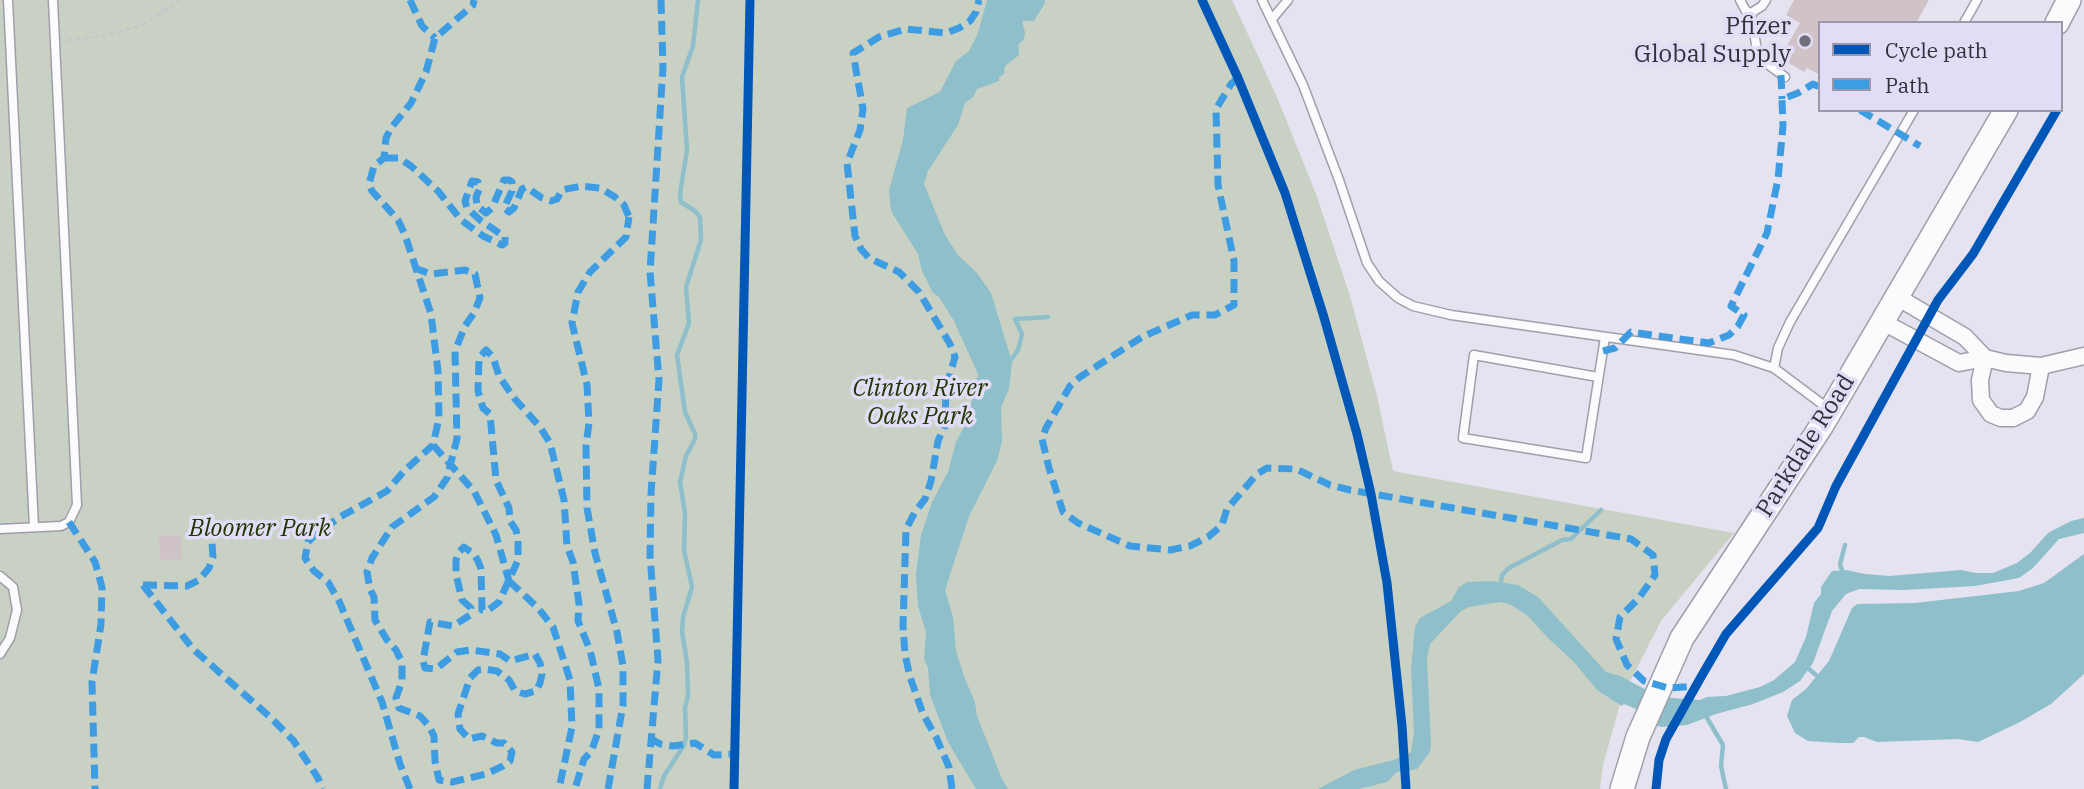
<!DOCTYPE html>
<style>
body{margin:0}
#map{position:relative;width:2084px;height:789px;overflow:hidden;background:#e5e3f0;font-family:"IBM Plex Serif",serif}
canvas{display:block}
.legend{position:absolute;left:1818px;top:21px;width:245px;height:91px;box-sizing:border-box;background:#e1ddf6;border:2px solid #9b98ab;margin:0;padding:9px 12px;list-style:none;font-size:21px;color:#32303a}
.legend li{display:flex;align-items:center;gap:14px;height:35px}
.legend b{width:35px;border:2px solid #9b98ab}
</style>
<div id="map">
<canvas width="2084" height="789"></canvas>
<ul class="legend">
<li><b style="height:9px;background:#0057b8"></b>Cycle path</li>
<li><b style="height:9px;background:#3e9de2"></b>Path</li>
</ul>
</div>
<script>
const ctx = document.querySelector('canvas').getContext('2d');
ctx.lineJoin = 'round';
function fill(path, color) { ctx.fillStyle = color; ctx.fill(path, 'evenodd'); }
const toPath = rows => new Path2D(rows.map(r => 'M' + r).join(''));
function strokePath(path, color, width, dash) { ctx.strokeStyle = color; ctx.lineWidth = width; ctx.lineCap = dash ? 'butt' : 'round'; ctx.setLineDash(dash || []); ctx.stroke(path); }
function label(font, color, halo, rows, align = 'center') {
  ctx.font = font + ' "IBM Plex Serif",serif'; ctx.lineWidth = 7; ctx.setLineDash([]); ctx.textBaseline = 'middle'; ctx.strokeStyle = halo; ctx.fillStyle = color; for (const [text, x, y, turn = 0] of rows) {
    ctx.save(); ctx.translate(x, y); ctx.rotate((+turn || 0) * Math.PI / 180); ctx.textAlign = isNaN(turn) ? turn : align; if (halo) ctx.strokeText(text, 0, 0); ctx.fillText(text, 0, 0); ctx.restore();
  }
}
fill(toPath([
 [0,0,1232,0,1277,97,1316,194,1350,296,1377,396,1393,471,1734,533,1661,621,1622,697,1603,765,1600,789,0,789]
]), '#c9d1c5');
fill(toPath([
 [987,0,1045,0,1045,3,1034,21,1022,21,1025,32,1024,39,1018,45,1019,55,1005,66,1004,74,999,77,999,81,977,89,973,97,965,103,958,125,928,171,924,184,945,235,958,255,977,273,991,293,1012,362,1009,389,1001,407,1002,441,997,461,969,516,945,590,953,617,956,651,965,679,975,702,977,716,1002,779,1008,789,976,789,948,742,930,695,928,668,924,659,926,632,918,606,916,574,921,535,932,502,948,472,956,442,967,421,978,374,954,321,939,297,933,293,922,271,918,254,891,211,889,190,903,140,907,108,940,92,956,61,969,51,978,33],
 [2084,518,2084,533,2059,539,2033,568,2019,578,1975,586,1903,590,1859,589,1846,594,1832,611,1813,663,1800,681,1783,692,1753,704,1716,714,1687,725,1661,727,1655,725,1653,716,1624,704,1622,706,1597,690,1574,662,1547,637,1528,616,1511,605,1500,602,1469,607,1461,611,1430,644,1427,659,1431,745,1430,752,1417,769,1397,772,1387,782,1359,789,1318,789,1354,770,1394,760,1411,752,1414,733,1411,669,1415,627,1420,618,1451,601,1459,587,1467,582,1492,581,1518,585,1538,597,1606,672,1620,676,1660,697,1700,700,1707,697,1726,696,1760,687,1774,680,1795,662,1806,637,1814,603,1821,594,1821,587,1832,571,1846,570,1865,574,1889,576,1961,570,1976,573,1993,573,2017,563,2031,552,2048,533,2071,521],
 [2084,554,2084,674,2051,704,2020,722,1978,742,1958,739,1877,742,1864,737,1859,737,1853,743,1839,743,1808,741,1795,733,1787,716,1792,700,1806,689,1829,661,1852,608,1857,604,1915,603,2019,591,2044,583]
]), '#8ebfca');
strokePath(toPath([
 [1011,360,1018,350,1022,334,1015,319,1048,317],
 [1842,570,1840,564,1845,545],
 [1501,582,1502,575,1509,568,1562,540,1571,539,1601,510],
 [1809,669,1816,675],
 [1707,718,1723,745,1721,766,1726,789],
 [660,789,664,776,684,745,686,738,685,708,688,695,687,662,682,632,683,617,692,587,684,550,685,513,680,482,686,456,695,439,695,434,685,412,677,355,689,323,686,287,701,240,700,217,695,211,681,202,680,194,687,150,682,77,693,46,698,0]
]), '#8ebfca', 4.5);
fill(toPath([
 [1794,0,1929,0,1916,23,1820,23,1820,75,1807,68,1804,72,1780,58,1800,23,1786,15],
 [159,536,181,536,182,559,160,560]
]), '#d0c3c8');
const service = toPath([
 [8,0,34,527],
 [1262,0,1303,85,1339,180,1367,263,1379,281,1398,298,1413,306,1451,315,1734,355,1774,368,1830,410],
 [1740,0,1746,11,1751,13,1762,6,1766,0],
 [1751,13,1758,57,1785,77],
 [1272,19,1288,0],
 [1964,23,1977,0],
 [1774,368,1778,348,1790,322,1914,110],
 [1598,377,1474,355,1463,438,1586,458,1605,337],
 [0,529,61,526,69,522,77,505,53,0],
 [0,576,13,587,17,610,10,638,0,654]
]);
const minor = toPath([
 [1897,297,1965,337,1985,358],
 [1883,322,1959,363,1985,358,2006,363,2041,366,2084,356],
 [1985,358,1980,380,1981,400,1991,414,2001,418,2013,418,2027,411,2035,397,2041,366]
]);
const secondary = toPath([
 [2057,23,2069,0],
 [1622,789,1638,737,1682,638,1822,425,2006,110]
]);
strokePath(service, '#a09ea8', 11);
strokePath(minor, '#a09ea8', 19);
strokePath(secondary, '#a09ea8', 26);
strokePath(toPath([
 [67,40,103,36,143,25,180,0]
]), '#c6c5ca', 2.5, [5, 3.5]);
strokePath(service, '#fbfbfd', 8);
strokePath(minor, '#fbfbfd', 16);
strokePath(secondary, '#fbfbfd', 23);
strokePath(toPath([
 [410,0,422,26,435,38],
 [1781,75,1782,99],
 [1238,78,1231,84,1216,109,1218,185,1234,261,1234,305,1215,315,1192,315,1142,337,1080,377,1070,386,1046,428,1042,439,1049,468,1063,512,1078,523,1130,546,1170,550,1190,546,1208,537,1222,525,1227,509,1257,474,1267,468,1296,469,1330,485,1350,490,1631,539,1653,555,1655,575,1639,598,1620,617,1616,639,1627,665,1644,681,1668,688,1698,686],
 [1860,110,1920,146],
 [384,158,399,158,411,166,438,191,461,220,483,236,502,245,505,243,505,237,480,220,467,208,465,201,472,181,478,182,480,188,476,197,477,206,486,213,492,208,504,180,509,180,512,182,512,191,504,208,509,212,514,208,522,189,526,187,542,198,551,201,557,199,562,190,581,186,600,188,615,197,624,205,629,217],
 [414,268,431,274,465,270,475,274,480,298,474,313,465,326,455,351,457,439,447,478,434,497,392,527,372,558,367,572,370,589,374,597,375,620,387,640,396,650,402,662,402,681,396,698,399,708,420,716,429,726,434,736,435,761,439,780,452,782,486,774,503,766,510,761,512,752,504,743,497,743,482,736,469,739,460,729,458,714,470,678,478,670,485,669,497,671,509,680,515,691,525,694,536,691,540,683,542,674,540,663,535,654,510,661,500,654,471,650,457,652,436,669,425,668,423,661,430,622,453,626,470,615,471,608,462,600,456,574,456,560,458,553,464,547,474,554,478,561,481,569,482,610,487,611,499,602,518,560,518,540,516,530,510,521,509,508,496,480,490,414,483,408,478,391,479,358,486,350,493,357,499,376,514,398,540,427,550,443,564,500,567,546,573,562,579,604,578,621,590,650,599,689,599,730,591,752,584,759,575,789],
 [1603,351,1615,348,1631,332,1709,343,1729,335,1738,326,1744,315,1731,306,1767,233,1778,179,1783,126,1782,99,1798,93,1813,84,1820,87],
 [433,445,474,491,496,535,509,581],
 [69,522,95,562,102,587,101,624,92,682,95,789],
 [509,581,538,608,553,627,570,680,572,727,559,789],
 [143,585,193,649,270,717,293,740,318,778,322,789],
 [143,585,187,586,199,580,209,568,213,557,210,516],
 [650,738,660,744,673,746,695,743,714,755,735,754],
 [410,789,400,764,382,702,339,601,328,582,314,571,305,558,308,542,316,534,340,517,387,491,404,471,433,445,439,418,438,371,431,314,405,235,398,220,372,191,369,184,374,166,384,158,386,138,391,128,411,103,426,72,435,38,473,5,474,0],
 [608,789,623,705,623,666,617,632,595,553,587,508,586,446,589,423,587,385,572,323,578,292,590,272,626,237,629,217],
 [647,789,658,660,650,555,651,494,659,380,650,272,663,67,661,0],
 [952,789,949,767,936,737,923,714,910,677,905,654,903,626,906,529,915,512,925,499,931,481,938,441,945,425,946,388,955,357,950,344,919,292,899,272,869,258,861,249,855,236,847,163,860,130,863,109,853,53,879,37,906,29,946,33,959,28,970,21,976,12,979,0]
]), '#3e9de2', 7, [14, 7]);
strokePath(toPath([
 [1202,0,1238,78,1285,193,1323,314,1357,434,1371,494,1387,583,1402,726,1406,789],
 [734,789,750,0],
 [1656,789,1659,760,1666,739,1701,677,1726,634,1818,528,1836,486,1938,300,1973,254,2057,110]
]), '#0057b8', 9);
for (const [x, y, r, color] of [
 [1805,41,7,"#716f7a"]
]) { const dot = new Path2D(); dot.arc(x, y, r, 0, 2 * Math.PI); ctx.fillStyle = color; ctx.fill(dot); strokePath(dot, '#e1ddf6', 2.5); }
label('24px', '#32303a', '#e1ddf6', [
 ["Pfizer",1791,27],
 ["Global Supply",1791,55]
], 'right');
label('italic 24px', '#213600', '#e1ddf6', [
 ["Clinton River",920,389],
 ["Oaks Park",920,417],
 ["Bloomer Park",260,529]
]);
label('24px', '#32303a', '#e1ddf6', [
 ["Parkdale Road",1806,446,-58]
]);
</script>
